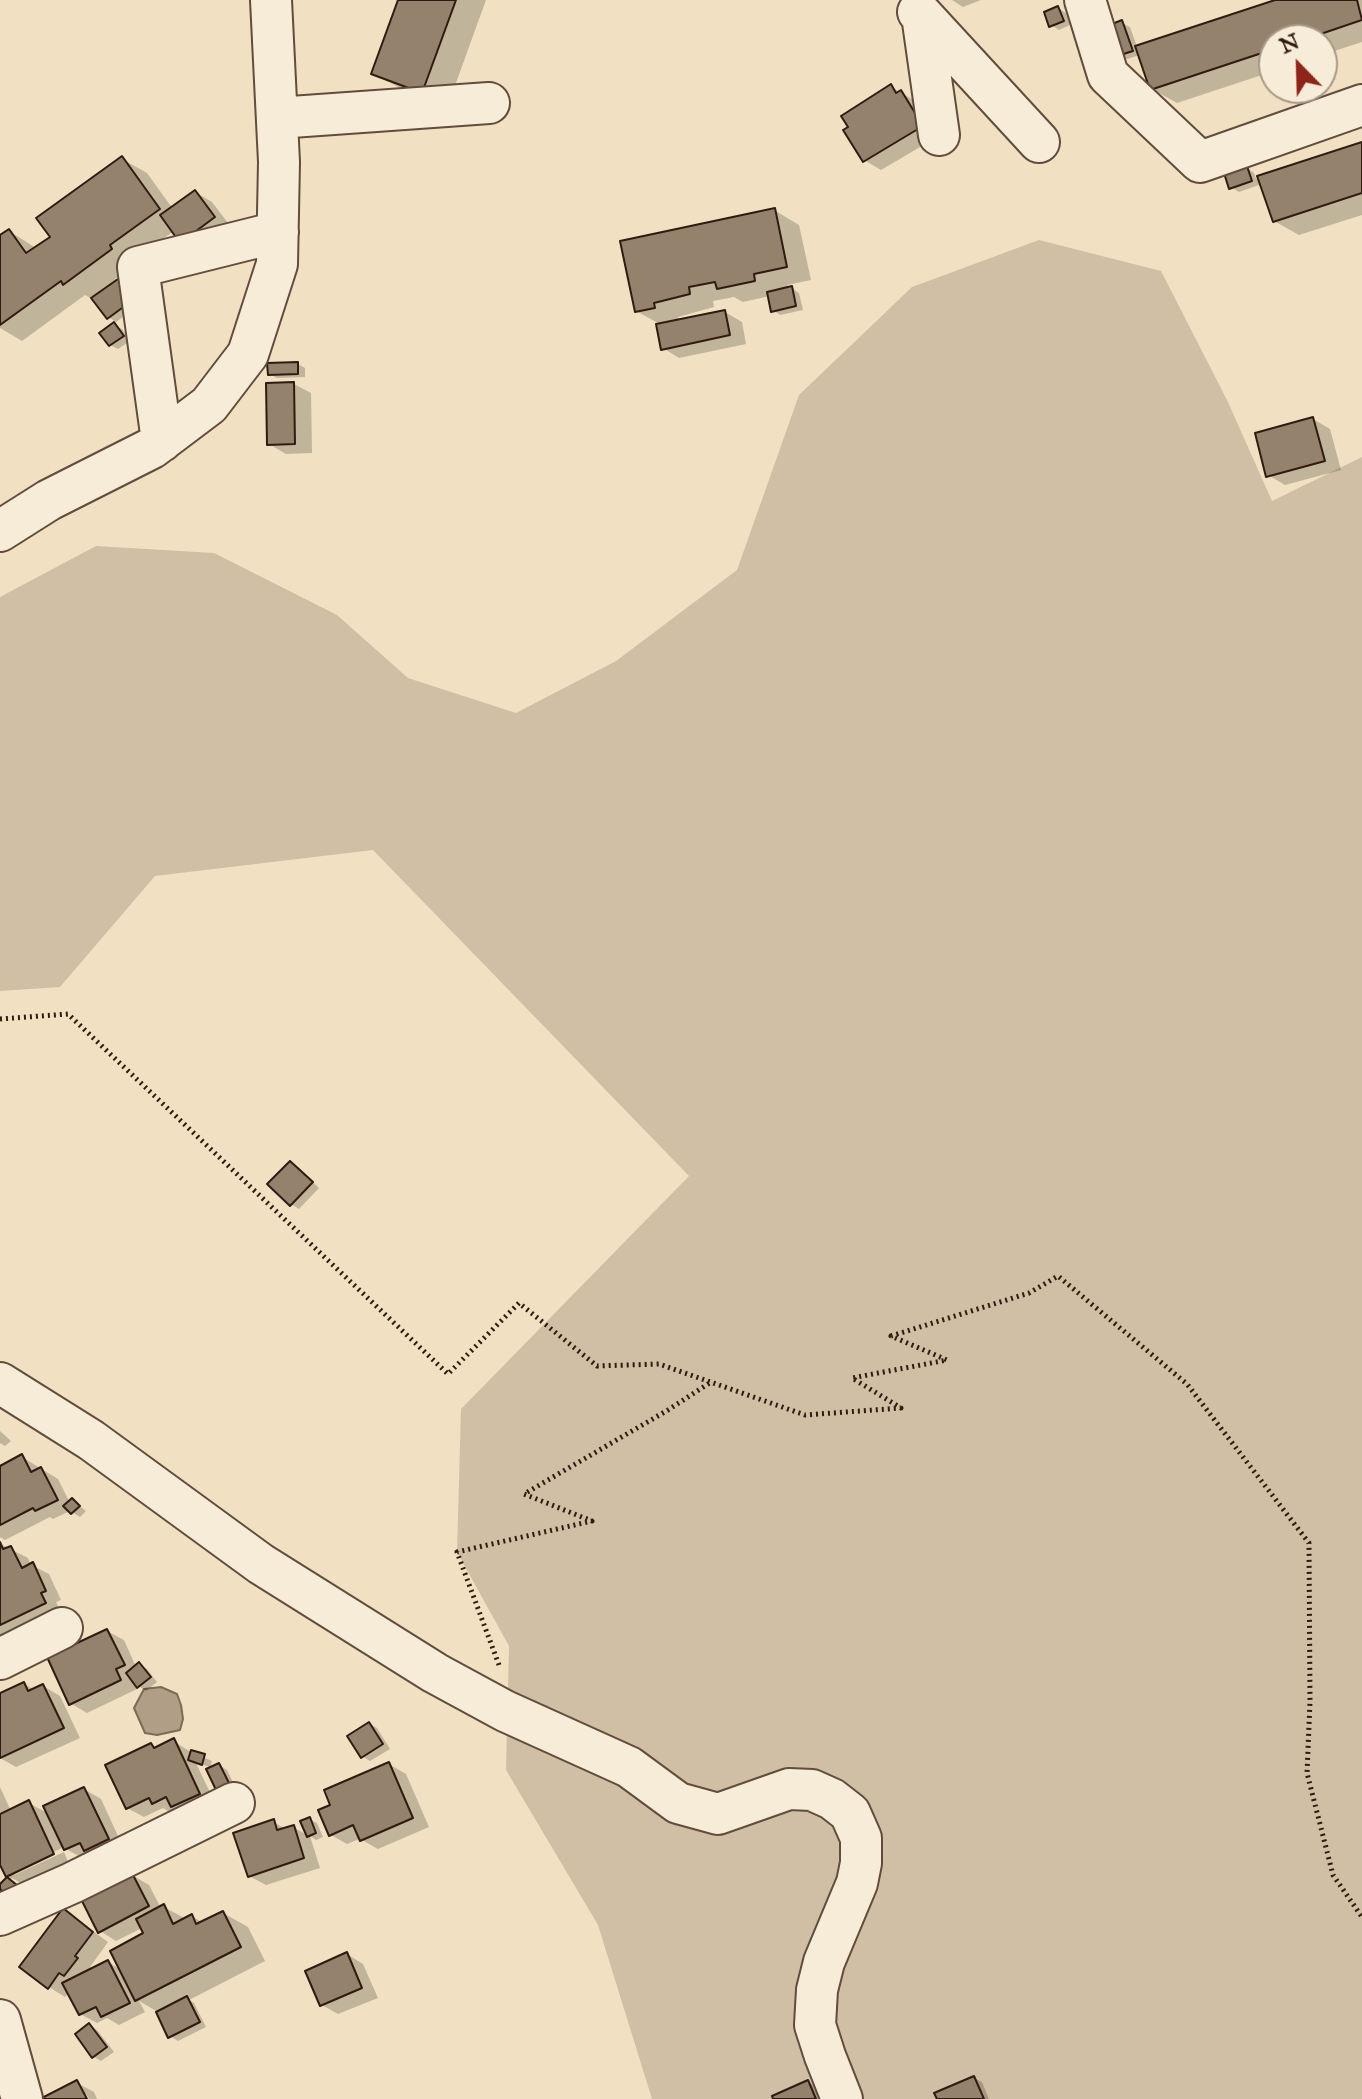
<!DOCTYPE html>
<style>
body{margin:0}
#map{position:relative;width:1362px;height:2099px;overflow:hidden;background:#f1e1c2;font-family:"IM FELL Great Primer",serif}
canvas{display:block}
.north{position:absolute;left:1258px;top:24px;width:80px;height:80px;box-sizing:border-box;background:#f6ecd7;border:2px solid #a79888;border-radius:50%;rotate:337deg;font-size:22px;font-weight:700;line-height:32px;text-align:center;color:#311b11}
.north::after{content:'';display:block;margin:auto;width:28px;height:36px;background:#8f2418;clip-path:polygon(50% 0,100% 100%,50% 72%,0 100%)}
</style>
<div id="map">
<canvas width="1362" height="2099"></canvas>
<div class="north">N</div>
</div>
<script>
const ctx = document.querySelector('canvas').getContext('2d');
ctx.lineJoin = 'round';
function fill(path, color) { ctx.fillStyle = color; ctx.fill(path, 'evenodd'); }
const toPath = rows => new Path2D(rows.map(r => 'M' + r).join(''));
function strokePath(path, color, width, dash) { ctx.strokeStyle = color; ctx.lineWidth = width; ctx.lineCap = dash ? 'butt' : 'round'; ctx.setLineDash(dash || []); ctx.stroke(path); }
fill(toPath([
 [1039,240,1161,271,1227,400,1272,501,1362,457,1362,2099,652,2099,598,1925,506,1770,509,1646,457,1552,461,1409,689,1176,373,850,155,876,60,987,0,991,0,597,96,546,214,553,337,615,408,678,516,713,616,661,737,570,799,395,912,287]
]), '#d0bfa4');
const water = toPath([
 [161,1687,177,1694,181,1705,183,1719,180,1730,157,1735,145,1733,134,1708,144,1689,161,1687]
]);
fill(water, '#b09e86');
strokePath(water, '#7d6a57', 2);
fill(toPath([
 [400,0,486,0,448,105,398,87,373,73],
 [952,0,981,0,963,7],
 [1281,0,1362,0,1362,42,1322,55,1322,40,1274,40,1274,71,1177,103,1152,89,1140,55,1127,59,1119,55,1122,23,1130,27,1137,47],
 [1058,8,1066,13,1070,25,1059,30,1051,25],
 [891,87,917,102,939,136,881,170,864,160],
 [1362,144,1362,215,1299,235,1274,221,1262,184,1239,192,1231,187,1247,168,1254,173,1256,179],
 [122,159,147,173,173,209,195,192,212,202,231,227,198,251,174,231,133,260,136,264,115,279,125,286,139,305,116,322,108,317,92,296,90,298,85,295,22,341,0,328,0,238,9,231,36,248,52,237],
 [774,210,799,225,811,280,787,285,799,293,803,310,780,315,773,310,770,296,743,302,734,297,713,301,714,307,678,317,679,322,725,312,742,322,746,344,679,358,663,348,658,323,636,311],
 [114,325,122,329,130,341,118,349,110,345],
 [298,364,305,368,305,377,277,378,269,374],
 [294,384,311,393,312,453,286,454,269,444],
 [1313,419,1330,429,1341,470,1285,485,1268,475],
 [290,1163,298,1167,319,1188,299,1209,291,1204],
 [0,1431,11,1441,5,1446,0,1443],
 [22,1457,58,1479,70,1503,72,1500,86,1511,80,1517,70,1511,53,1519,50,1517,5,1540,0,1537,0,1468],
 [0,1544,28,1558,31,1565,49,1574,61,1600,56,1602,61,1613,0,1641],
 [107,1631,124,1640,136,1667,139,1665,147,1669,157,1682,146,1691,135,1684,137,1689,87,1713,70,1703],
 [24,1684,35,1690,43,1686,60,1696,80,1738,16,1767,0,1758,0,1695],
 [370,1724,377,1728,390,1749,370,1761,362,1756],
 [173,1741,191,1752,212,1761,210,1767,196,1763,215,1803,170,1812,163,1808,144,1817,127,1808,151,1746,157,1749],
 [389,1764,406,1774,429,1827,378,1849,362,1840,362,1838,347,1844,331,1835,333,1806],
 [219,1765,227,1770,237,1790,226,1795],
 [0,1787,11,1811,29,1803,49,1814,84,1789,101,1799,124,1849,82,1858,61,1846,62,1848,14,1870,14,1875,64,1852,69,1864,24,1885,12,1878,11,1880,24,1891,0,1887,10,1877,7,1875,0,1860],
 [309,1819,317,1823,323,1837,316,1840,310,1836,320,1868,266,1885,249,1876,273,1822,286,1829,293,1827,309,1836],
 [132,1875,149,1885,161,1908,164,1907,186,1919,192,1916,203,1923,223,1913,248,1927,265,1961,189,2000,194,2003,206,2027,178,2041,170,2036,158,2012,139,2001,145,2012,119,2025,107,2018,97,2023,80,2014,69,1992,65,1997,49,1987,63,1911,79,1921,108,1942,90,1967,94,1969,108,1962,122,1970,146,1934,142,1928,116,1941,100,1931],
 [347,1954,363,1964,378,1998,338,2014,322,2005],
 [89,2026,97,2030,114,2052,101,2061,94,2057],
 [974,2078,982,2082,989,2099,939,2099],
 [808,2082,825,2092,828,2099,776,2099],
 [77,2083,94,2092,97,2099,89,2099,86,2094,82,2094,84,2099,45,2099]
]), '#0003');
const building = toPath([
 [398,0,456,0,422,93,371,74,398,0],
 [1275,0,1357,0,1362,20,1303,40,1274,40,1274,49,1150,90,1135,46,1275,0],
 [1058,6,1064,21,1049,27,1044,12,1058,6],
 [1122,20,1133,51,1117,56,1107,26,1122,20],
 [891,84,896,93,901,90,923,126,863,162,843,130,848,127,841,116,891,84],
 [1362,142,1362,193,1273,222,1257,176,1362,142],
 [122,156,160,209,110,245,112,249,63,285,61,281,0,325,0,235,9,229,26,253,50,237,36,218,122,156],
 [1247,166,1252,181,1229,189,1224,173,1247,166],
 [195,190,215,217,180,243,160,215,195,190],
 [775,208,787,267,754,274,755,281,717,289,715,282,689,287,690,294,654,303,655,308,635,312,620,241,775,208],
 [118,279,133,300,107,319,91,298,118,279],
 [792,286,796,306,771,312,767,292,792,286],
 [725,310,730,335,661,350,656,324,725,310],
 [114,322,124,336,109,346,99,333,114,322],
 [298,362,298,374,268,375,267,363,298,362],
 [294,382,295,444,267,445,266,383,294,382],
 [1313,417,1325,461,1266,477,1255,433,1313,417],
 [290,1161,313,1182,290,1206,267,1184,290,1161],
 [22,1454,31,1472,41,1467,58,1500,35,1511,33,1508,0,1525,0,1466,22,1454],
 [72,1498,80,1506,71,1514,63,1506,72,1498],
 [0,1542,3,1549,11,1546,22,1568,33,1562,46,1591,41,1593,46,1603,0,1625,0,1542],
 [107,1629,125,1665,116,1669,121,1680,69,1705,47,1657,107,1629],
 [139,1662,151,1677,137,1688,126,1673,139,1662],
 [24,1682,28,1691,43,1684,64,1728,0,1758,0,1693,24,1682],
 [369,1722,383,1744,361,1758,347,1736,369,1722],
 [174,1738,200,1794,171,1807,166,1797,152,1804,149,1798,126,1809,105,1765,151,1743,154,1748,174,1738],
 [191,1750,205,1754,202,1765,188,1760,191,1750],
 [389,1762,413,1818,360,1841,353,1825,329,1836,318,1810,330,1805,324,1790,389,1762],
 [219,1763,230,1785,217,1792,206,1769,219,1763],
 [84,1787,109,1839,84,1851,80,1843,64,1850,43,1806,84,1787],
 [29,1800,54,1854,6,1877,0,1865,0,1814,29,1800],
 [310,1817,316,1833,307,1837,300,1821,310,1817],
 [274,1819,277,1830,294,1825,304,1858,248,1877,233,1833,274,1819],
 [132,1873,149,1906,98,1933,81,1899,132,1873],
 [7,1877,18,1886,8,1897,0,1889,0,1884,7,1877],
 [164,1904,173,1924,192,1914,196,1924,223,1911,241,1947,135,2001,110,1951,143,1933,136,1919,164,1904],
 [63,1908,93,1932,75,1956,78,1958,64,1976,59,1973,48,1989,19,1967,63,1908],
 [347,1952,362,1988,320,2006,305,1971,347,1952],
 [108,1960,130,2003,101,2017,96,2007,79,2015,62,1983,108,1960],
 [187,1996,200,2022,168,2038,156,2012,187,1996],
 [89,2023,107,2047,92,2058,75,2034,89,2023],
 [974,2076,984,2099,937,2099,934,2093,974,2076],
 [77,2080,87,2099,40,2099,77,2080],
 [808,2080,816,2099,773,2099,772,2096,808,2080]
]);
fill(building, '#95826d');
strokePath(building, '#311b11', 2);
const street = toPath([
 [1085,0,1108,75,1200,162,1362,105],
 [918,12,922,15,939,135],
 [922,15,1039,142],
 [277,118,489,103],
 [162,441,138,267,278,232],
 [0,531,49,500,152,448,209,405,248,354,277,264,279,162,271,0],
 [0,1383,91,1440,261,1564,435,1673,505,1711,629,1767,678,1803,718,1814,789,1789,812,1790,832,1799,850,1813,861,1838,861,1863,857,1883,824,1962,817,1990,815,2025,825,2056,842,2099],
 [0,1659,62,1628],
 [0,1915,72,1883,234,1803],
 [0,2020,22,2099]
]);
strokePath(street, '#614c3d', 44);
strokePath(toPath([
 [0,1019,68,1014,448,1374,519,1303,597,1366,659,1364,805,1415,901,1408,852,1378,947,1360,891,1336,1029,1293,1058,1276,1187,1384,1309,1543,1310,1701,1307,1773,1333,1875,1362,1917],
 [499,1665,457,1552,592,1521,524,1494,668,1410,711,1382]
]), '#311b11', 5, [2, 4]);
strokePath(street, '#f6ecd7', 40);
</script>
